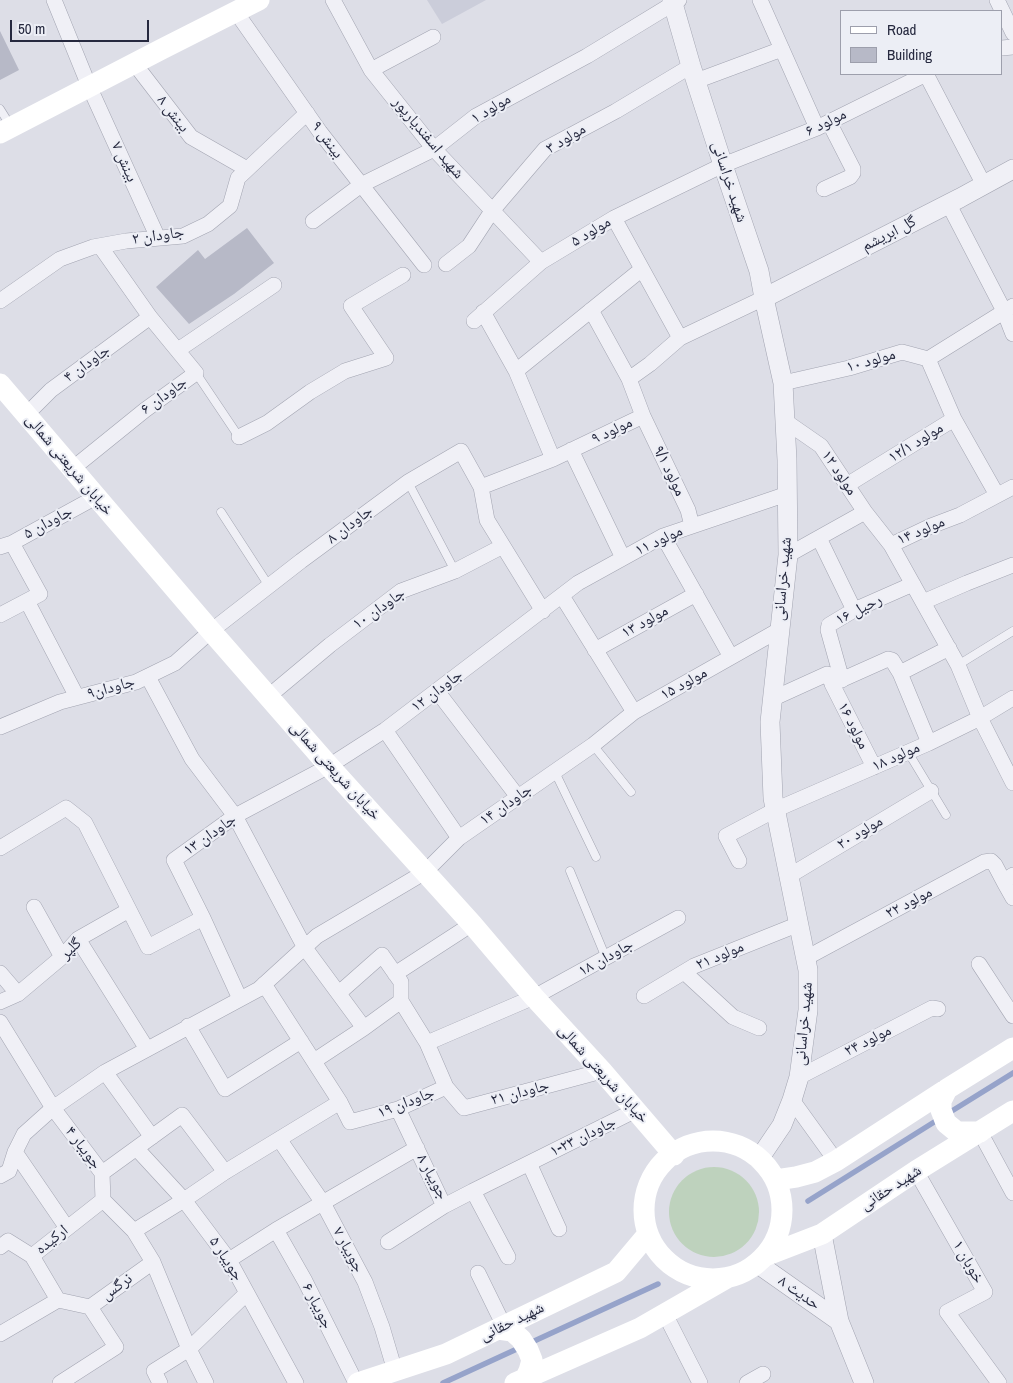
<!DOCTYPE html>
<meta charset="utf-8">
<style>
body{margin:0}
#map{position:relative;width:1013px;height:1383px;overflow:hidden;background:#dddee7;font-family:"Archivo Narrow",sans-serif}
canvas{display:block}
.legend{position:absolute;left:840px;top:10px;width:162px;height:65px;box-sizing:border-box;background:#eceef5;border:1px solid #9d9fac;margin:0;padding:6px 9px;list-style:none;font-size:15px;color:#26293f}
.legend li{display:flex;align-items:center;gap:10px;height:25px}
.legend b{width:25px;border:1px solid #9d9fac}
.scale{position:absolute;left:10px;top:20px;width:139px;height:22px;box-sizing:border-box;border:2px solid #26293f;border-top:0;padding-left:6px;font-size:15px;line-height:18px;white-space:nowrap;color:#26293f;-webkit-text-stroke:4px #eceef5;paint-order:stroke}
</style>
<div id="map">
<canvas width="1013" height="1383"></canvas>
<ul class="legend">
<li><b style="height:6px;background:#fff"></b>Road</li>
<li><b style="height:14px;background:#b7b9c7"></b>Building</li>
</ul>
<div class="scale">50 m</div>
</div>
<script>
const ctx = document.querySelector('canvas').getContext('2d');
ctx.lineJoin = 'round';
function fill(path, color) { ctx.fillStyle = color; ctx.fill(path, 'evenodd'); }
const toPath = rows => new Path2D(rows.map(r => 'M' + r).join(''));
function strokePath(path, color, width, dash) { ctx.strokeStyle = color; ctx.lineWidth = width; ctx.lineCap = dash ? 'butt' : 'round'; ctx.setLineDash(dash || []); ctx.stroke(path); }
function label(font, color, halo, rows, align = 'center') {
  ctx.font = font + ' "Archivo Narrow","Noto Naskh Arabic",sans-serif'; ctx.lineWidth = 4; ctx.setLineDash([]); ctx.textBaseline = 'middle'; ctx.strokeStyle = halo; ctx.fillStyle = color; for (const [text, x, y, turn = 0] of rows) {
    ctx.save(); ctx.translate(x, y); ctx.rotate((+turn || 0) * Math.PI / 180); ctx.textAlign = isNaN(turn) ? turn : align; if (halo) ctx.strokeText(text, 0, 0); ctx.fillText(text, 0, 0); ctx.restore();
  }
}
fill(toPath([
 [427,0,486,0,442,24]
]), '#cbcdda');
fill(toPath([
 '669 1212a45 45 0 1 1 90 0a45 45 0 1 1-90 0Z'
]), '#bed2bd');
strokePath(toPath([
 [947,1114,1013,1073],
 [808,1201,939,1119],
 [443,1383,658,1284]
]), '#96a3ca', 5.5);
fill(toPath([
 [0,31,19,70,0,80],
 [247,228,274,263,234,294,189,324,156,287,198,250,205,259]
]), '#b7b9c7');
const service = toPath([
 [0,109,10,125],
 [196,373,239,437],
 [408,482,455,571],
 [221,512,269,586],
 [958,665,1013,631],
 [593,745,631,792],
 [908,752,946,815],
 [555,772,596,857],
 [570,871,606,958]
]);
const minor = toPath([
 [54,0,89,86,158,238],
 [333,0,371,70,434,149,541,262],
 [760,0,817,128],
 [997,0,1013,33],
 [236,12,320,132,424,265],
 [1002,48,1013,47],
 [134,63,191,137,247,169],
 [371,70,433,37],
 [926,74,984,185],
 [696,81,782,49],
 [824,189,850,177,853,173,853,169,829,122],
 [948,203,1004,311,1013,334],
 [614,218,680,338],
 [313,221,361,185,434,149,476,116,587,56,679,0],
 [446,264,469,246,492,211,545,149,616,111,691,66],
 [0,301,60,259,93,247,126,241,183,236,208,224,230,206,238,178,307,113],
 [591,310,629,379],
 [483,312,516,371,553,459],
 [474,321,541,262,614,218,723,165,817,128,926,74],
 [178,350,274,285],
 [516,371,642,269],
 [783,383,849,368,902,352,928,359,1013,306],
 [26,415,51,390,150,317],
 [643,416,688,510,692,526],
 [954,419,997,495],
 [785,421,821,446,865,512],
 [239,437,267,423,310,392,345,371,386,358,351,306,403,275],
 [571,450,623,558],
 [72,469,145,410,196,373,150,317,100,246],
 [847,485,954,419,928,359],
 [481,487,553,459,643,416,629,379,650,364,680,338,764,298],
 [663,536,731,657],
 [819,538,854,610],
 [891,545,958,665,980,718,1013,783],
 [0,547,12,543,96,497],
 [788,555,865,512,891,545,931,526,960,515,1013,487],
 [562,596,634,712],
 [27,601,77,697],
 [923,602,967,583,1013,565],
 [0,615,40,594,12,543],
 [595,650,696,594],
 [900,673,929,743],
 [148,677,192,759,235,816,305,948,364,1028,401,1001,427,1043],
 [842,680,828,630,829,625,854,610,913,584],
 [832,684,874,767],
 [437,691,518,797],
 [269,696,330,645,401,591,455,571,503,546],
 [772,699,827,674,829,675,832,684,888,659,892,660,900,673,949,648],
 [0,727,60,702,136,682,175,663,211,631,301,561,408,482,461,451,481,487,487,520,543,611],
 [385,730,459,838],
 [0,848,66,808,85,823,148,947,203,918],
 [739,861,726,836,775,810,929,743,980,718,1013,698],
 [1013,875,1004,882,1013,898],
 [789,876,931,791],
 [34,907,62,957],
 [78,939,147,1049],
 [806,958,984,862,991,861,995,865,1004,882],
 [979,964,1013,1016],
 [684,972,733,1017,759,1028],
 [0,973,18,994,0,1002],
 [395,974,472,924],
 [264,984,340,1102],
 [339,993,382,955,401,982,401,1001],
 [18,994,62,957,78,939,129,910],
 [644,996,694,966,799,924],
 [240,999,203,918,174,860,235,816,329,766,385,730,578,583,663,536,787,494],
 [0,1022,53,1108,102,1173,103,1200,134,1231,153,1262,189,1349,206,1383],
 [188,1026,225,1089,301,1041],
 [314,1061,364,1028],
 [105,1072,152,1137],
 [799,1077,932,1008,938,1009],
 [446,1087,464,1108,602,1071],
 [792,1100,836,1161],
 [398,1109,444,1206,473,1191,508,1257],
 [980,1132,1013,1193],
 [279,1139,323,1203,365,1282,382,1327,395,1371],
 [137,1149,184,1200,229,1260,296,1383],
 [15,1152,67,1228],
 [529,1163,559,1229],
 [916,1171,985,1292,947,1312,999,1383],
 [102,1173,182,1115,225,1172],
 [0,1176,9,1171,15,1152,24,1134,53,1108,105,1072,259,989,317,936,425,872,459,838,593,745,634,712,779,630],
 [473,1191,636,1110],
 [276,1230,305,1281,356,1383],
 [134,1231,184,1200,225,1172,340,1102,350,1122,398,1109,446,1087,427,1043,534,997,678,918],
 [388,1242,444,1206],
 [0,1247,8,1241,32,1256,103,1200],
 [32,1256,58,1300],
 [229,1260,276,1230,417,1148],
 [478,1273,504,1326],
 [665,1314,700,1383],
 [0,1334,58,1300,90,1307,153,1262],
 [60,1383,116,1347,90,1307],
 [160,1383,154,1371,189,1349,247,1293],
 [747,1383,763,1374]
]);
const tertiary = toPath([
 [672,0,691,66,723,165,759,271,764,298,783,383,787,460,788,555,770,722,773,798,808,970,808,1010,799,1077,792,1100,782,1125,759,1159],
 [764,298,960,198,1013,169],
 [822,1234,839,1321,864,1383],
 [758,1264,839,1321]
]);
strokePath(service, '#a2a4b1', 9);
strokePath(minor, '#a2a4b1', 16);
strokePath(tertiary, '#a2a4b1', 20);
strokePath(service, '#f0f0f6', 8);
strokePath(minor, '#f0f0f6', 15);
strokePath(tertiary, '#f0f0f6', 19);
strokePath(toPath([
 [0,133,162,49,259,0],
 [0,384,211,631,329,766,472,924,534,997,602,1071,674,1155],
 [947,1089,941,1101,941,1110,946,1123,957,1132,980,1132],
 '644 1210a69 69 0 1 1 138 0a69 69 0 1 1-138 0Z',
 [776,1180,796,1177,815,1172,836,1161,947,1089,1013,1048],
 [765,1256,822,1234,916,1171,1013,1111],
 [498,1329,512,1331,521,1339,528,1350,532,1360,529,1371,525,1379],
 [358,1383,446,1354,616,1272,648,1234],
 [515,1383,640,1328,727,1278]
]), '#fff', 21);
label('16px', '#26293f', '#eceef5', [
 ["مولود ۱",491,109,-31],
 ["بینش ۸",173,114,52],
 ["مولود ۶",826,123,-26],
 ["شهید اسفندیارپور",428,138,50],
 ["مولود ۳",566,139,-31],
 ["بینش ۹",327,140,53],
 ["بینش ۷",124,162,66],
 ["شهید خراسانی",729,182,72],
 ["مولود ۵",591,232,-31],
 ["گل ابریشم",889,234,-27],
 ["جاودان ۲",158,236,-8],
 ["مولود ۱۰",871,361,-16],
 ["جاودان ۴",87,364,-36],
 ["جاودان ۶",164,396,-36],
 ["مولود ۹",612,431,-25],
 ["مولود ۱۲/۱",916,443,-32],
 ["خیابان شریعتی شمالی",69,465,50],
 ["مولود ۹/۱",669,471,64],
 ["مولود ۱۲",839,473,56],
 ["جاودان ۵",48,523,-28],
 ["جاودان ۸",350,525,-37],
 ["مولود ۱۴",921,531,-23],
 ["مولود ۱۱",659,541,-25],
 ["شهید خراسانی",783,579,-85],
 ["جاودان ۱۰",379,609,-35],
 ["رحیل ۱۶",859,610,-27],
 ["مولود ۱۳",645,622,-29],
 ["مولود ۱۵",684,684,-29],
 ["جاودان۹",111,688,-15],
 ["جاودان ۱۲",437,691,-37],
 ["مولود ۱۶",853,726,63],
 ["مولود ۱۸",896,757,-24],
 ["خیابان شریعتی شمالی",335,771,48],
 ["جاودان ۱۴",506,805,-35],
 ["مولود ۲۰",860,833,-31],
 ["جاودان ۱۳",210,835,-35],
 ["مولود ۲۲",909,903,-28],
 ["گلپر",71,949,-44],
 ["مولود ۲۱",720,956,-23],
 ["جاودان ۱۸",606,958,-29],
 ["شهید خراسانی",804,1024,-85],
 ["مولود ۲۴",868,1041,-27],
 ["خیابان شریعتی شمالی",603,1074,48],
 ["جاودان ۲۱",520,1093,-15],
 ["جاودان ۱۹",406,1103,-21],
 ["جاودان ۲۳-۱",583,1137,-26],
 ["جویبار ۴",83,1148,53],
 ["جویبار ۸",432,1177,62],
 ["شهید حقانی",891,1188,-33],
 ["ارکیده",52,1240,-39],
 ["جویبار ۷",348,1250,62],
 ["جویبار ۵",226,1259,57],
 ["خوبان ۱",968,1262,60],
 ["نرگس",117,1287,-36],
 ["حدیث ۸",799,1293,35],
 ["جویبار ۶",317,1306,63],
 ["شهید حقانی",512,1322,-26]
]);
</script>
